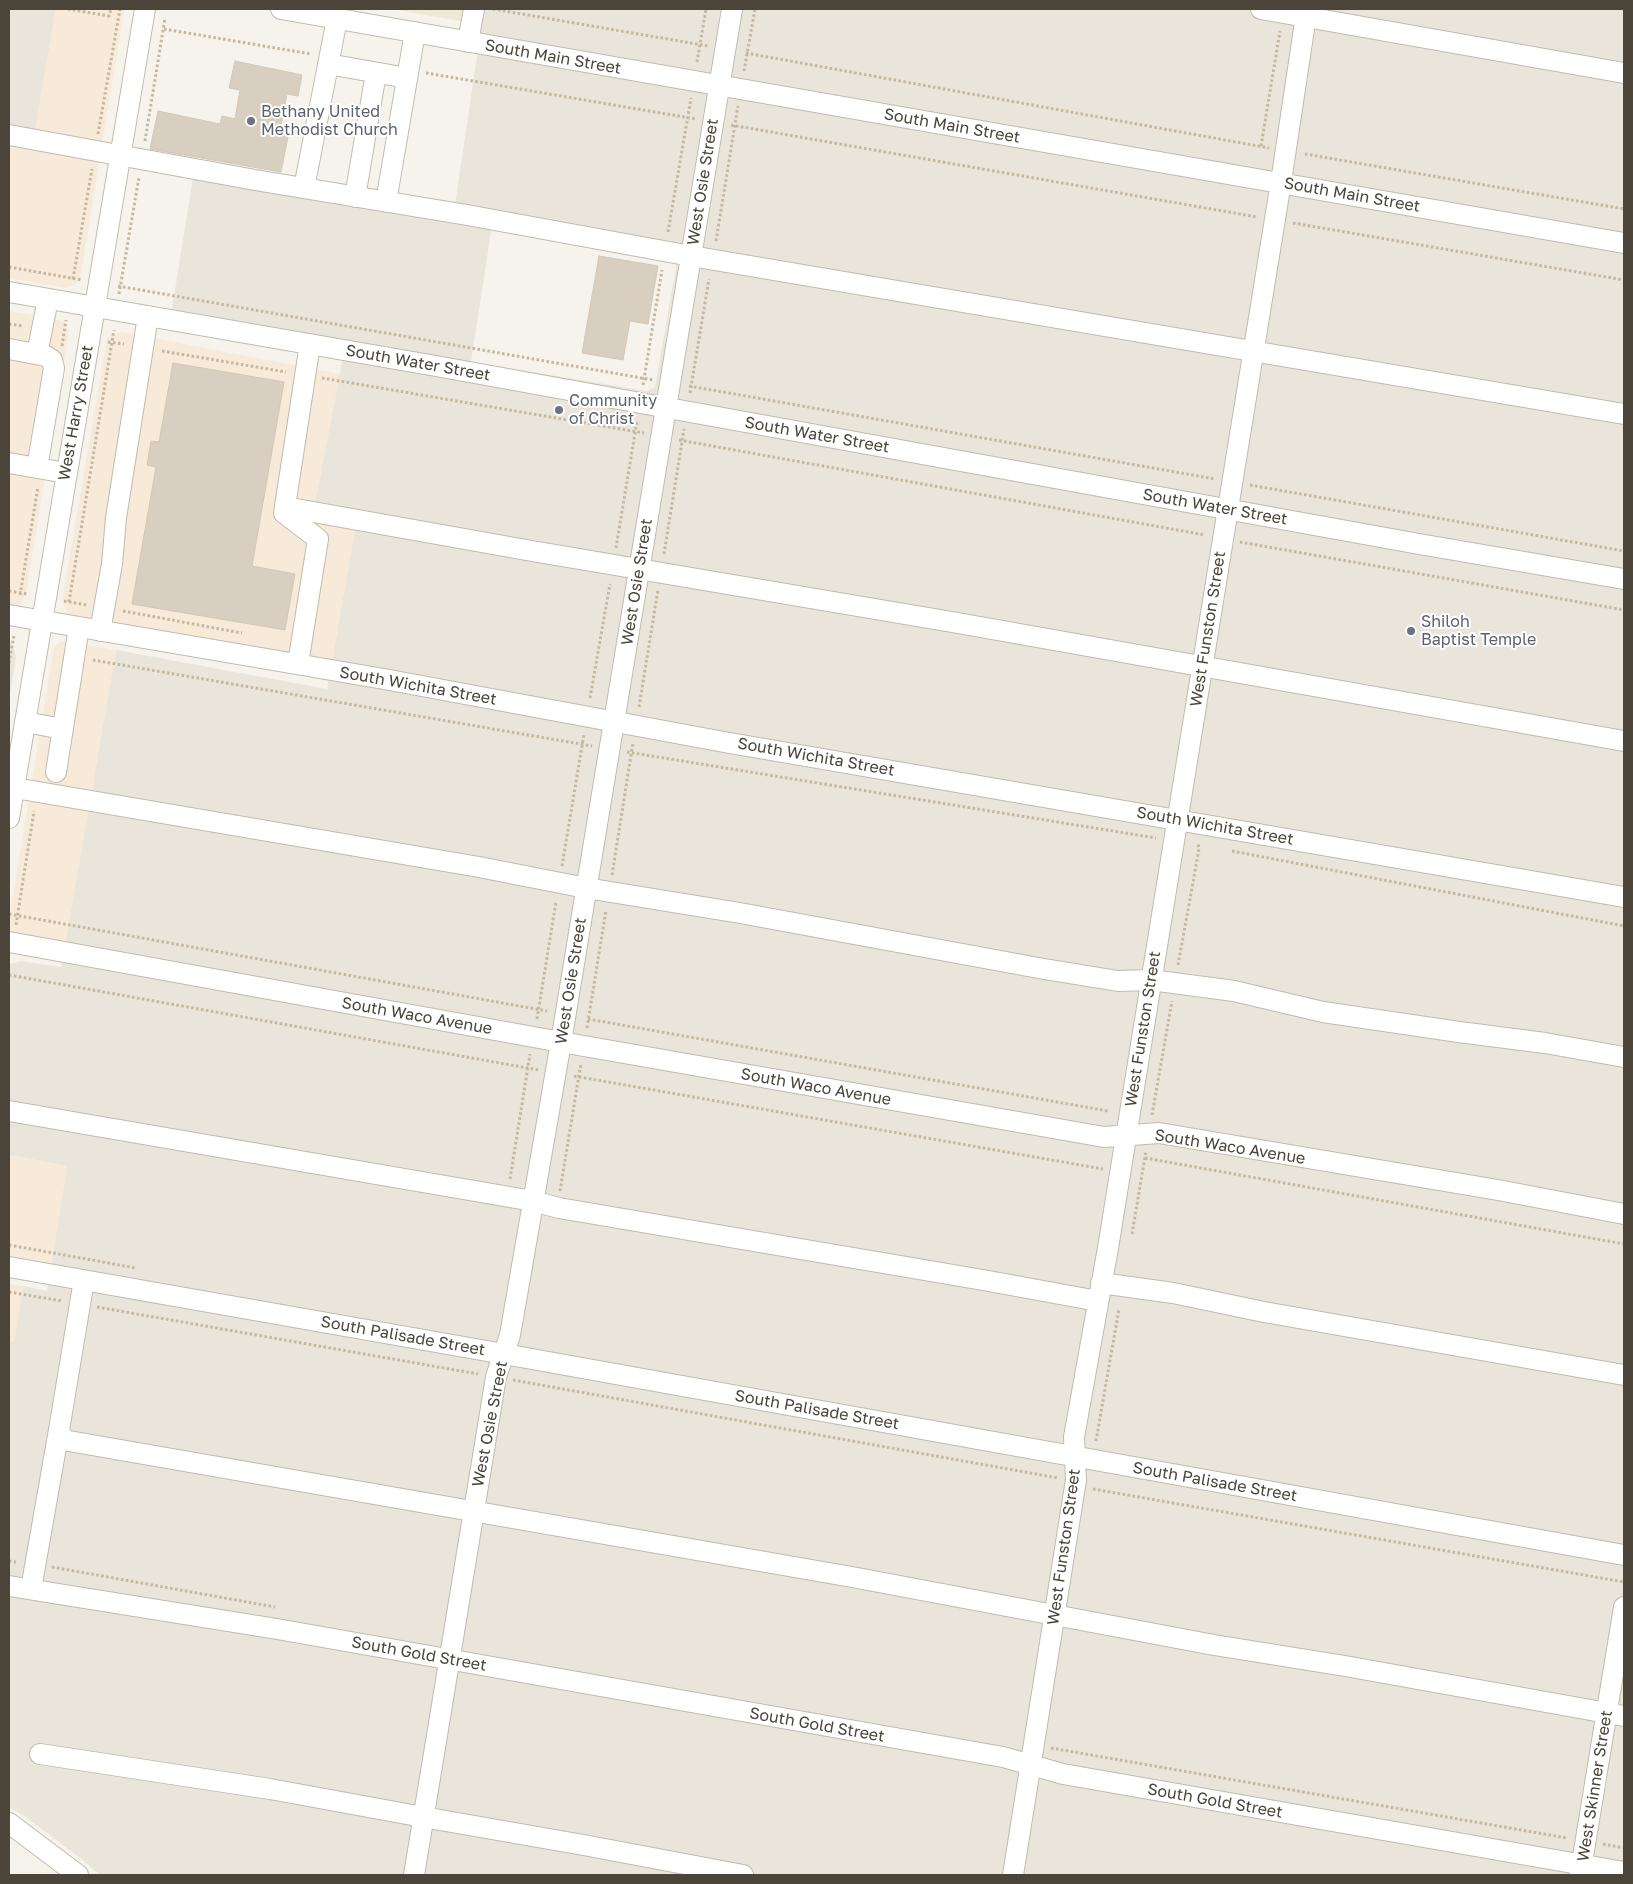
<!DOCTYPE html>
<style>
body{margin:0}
#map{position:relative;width:1633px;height:1884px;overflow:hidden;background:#f6f3ec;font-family:"Golos Text",sans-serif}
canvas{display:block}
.frame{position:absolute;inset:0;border:10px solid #4b4439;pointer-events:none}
</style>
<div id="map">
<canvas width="1633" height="1884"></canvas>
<div class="frame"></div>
</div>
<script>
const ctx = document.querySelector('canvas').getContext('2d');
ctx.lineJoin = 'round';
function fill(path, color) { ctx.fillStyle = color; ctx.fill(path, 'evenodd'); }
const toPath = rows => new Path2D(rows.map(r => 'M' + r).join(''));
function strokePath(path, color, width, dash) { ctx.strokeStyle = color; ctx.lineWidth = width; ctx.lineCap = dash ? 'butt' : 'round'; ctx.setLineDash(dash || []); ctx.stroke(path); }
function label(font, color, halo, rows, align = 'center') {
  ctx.font = font + ' "Golos Text",sans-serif'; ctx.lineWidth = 4; ctx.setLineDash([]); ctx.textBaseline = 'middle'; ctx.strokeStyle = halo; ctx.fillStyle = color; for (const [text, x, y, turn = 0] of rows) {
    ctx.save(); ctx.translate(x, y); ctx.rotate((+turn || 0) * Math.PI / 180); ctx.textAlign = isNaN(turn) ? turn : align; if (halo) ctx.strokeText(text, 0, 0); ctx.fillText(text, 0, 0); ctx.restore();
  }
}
fill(toPath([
 [9,9,56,9,33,142,9,138],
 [484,9,1624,9,1624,1875,100,1875,83,1860,23,1815,9,1807,9,1341,14,1342,23,1286,47,1291,67,1166,9,1155,9,964,21,961,61,967,116,650,327,689,355,529,315,503,346,341,172,309,194,171,453,218],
 [494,212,680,245,655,387,647,391,471,362],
 [9,642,12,644,16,656,9,701]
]), '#eae5da');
fill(toPath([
 [56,9,122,9,124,11,80,280,74,286,66,288,9,278,9,138,33,142],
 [9,311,53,318,65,323,69,331,26,593,21,604,12,608,9,607],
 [122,332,340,374,315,503,355,529,332,661,70,616,64,608,63,596,107,339,113,334],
 [60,641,116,650,65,945,17,936,10,929,9,920,54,647],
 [9,1155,67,1166,51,1265,9,1258],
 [9,1284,23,1286,14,1342,9,1341]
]), '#f7ead8');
fill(toPath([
 [392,9,484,9,482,25]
]), '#efe8d6');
const building = toPath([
 [235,61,302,75,298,96,287,94,280,131,289,132,281,172,150,149,158,111,220,124,222,116,235,119,240,90,229,88,235,61],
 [599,256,658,266,648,324,630,321,623,360,582,353,599,256],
 [173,363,284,382,252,566,295,574,285,630,132,604,156,467,147,465,151,441,159,442,173,363]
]);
fill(building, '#d8cfc1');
strokePath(building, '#d3c7b4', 1);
const minor = toPath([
 [281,9,1624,243],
 [1261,9,1624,73],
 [468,42,474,9],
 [328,64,407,78],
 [9,135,255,180,467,215,691,256,1624,414],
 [304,188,337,19],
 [355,197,376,73],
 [386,202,415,32],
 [9,292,436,366,1419,544,1624,579],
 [9,349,46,356,52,360,54,368,37,468],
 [37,354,48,299],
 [9,463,66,473],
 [285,507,532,551,952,622,1624,741],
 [9,615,384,679,724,742,1624,897],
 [100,631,112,564,116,518,148,316],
 [298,664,318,539,284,513,310,344],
 [25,722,63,729],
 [56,772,79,627],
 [9,787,479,867,586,888,740,913,1044,969,1118,981,1151,980,1234,991,1323,1012,1459,1032,1545,1043,1624,1057],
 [9,818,145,9],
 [9,942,561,1042,1104,1137,1159,1133,1498,1190,1624,1214],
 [9,1111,533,1201,559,1208,983,1280,1098,1301],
 [9,1267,504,1354,1624,1555],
 [84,1280,59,1430,63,1440,852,1577,1214,1645,1345,1666,1624,1716],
 [1101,1283,1173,1293,1264,1312,1624,1375],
 [9,1586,277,1629,1003,1757,1063,1774,1624,1872],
 [31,1589,59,1430],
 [40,1754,270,1789,423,1817,589,1846,743,1875],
 [9,1823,78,1875],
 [414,1875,496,1377,510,1335,561,1042,732,9],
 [1013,1875,1076,1480,1074,1437,1108,1248,1281,182,1307,9],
 [1580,1875,1624,1607]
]);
strokePath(minor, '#c2bbae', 22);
strokePath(toPath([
 [68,9,109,16,111,9],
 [493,9,708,46],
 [164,29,311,54],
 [746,53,1269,148],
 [697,62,706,9],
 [744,71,755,9],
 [426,73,696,119],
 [731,125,1257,217],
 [98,134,120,9],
 [145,141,165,18],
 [1261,146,1280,31],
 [1305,154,1624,209],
 [1293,223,1624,280],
 [668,232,691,98],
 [716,241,738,106],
 [9,267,82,280],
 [73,279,92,169],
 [118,286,653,380],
 [119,294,139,177],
 [9,324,23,326],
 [108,342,124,344],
 [62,346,66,320],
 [162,351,286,372],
 [322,378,644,433],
 [643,385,662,270],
 [689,386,1215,479],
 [690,393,709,279],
 [679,440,1205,535],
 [1250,485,1624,551],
 [1240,542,1624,610],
 [616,548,637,421],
 [664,554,684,429],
 [9,591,28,594],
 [20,595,38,487],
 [64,601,87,605],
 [69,602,114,330],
 [123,611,242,633],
 [93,660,592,746],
 [9,663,14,635],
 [590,698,610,584],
 [639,707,658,590],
 [627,752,1156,838],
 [1232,851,1624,926],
 [562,866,584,734],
 [612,875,633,743],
 [9,914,547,1011],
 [16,925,34,811],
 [1178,965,1199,849,1198,843],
 [9,975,539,1070],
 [537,1019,556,902],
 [588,1019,1108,1111],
 [587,1028,606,910],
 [574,1076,1103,1169],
 [1152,1115,1172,1001],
 [1145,1158,1624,1244],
 [510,1179,530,1054],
 [560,1191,581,1063],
 [1132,1234,1146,1151],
 [9,1245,136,1268],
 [9,1292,62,1301],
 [97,1307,478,1374],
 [513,1380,1058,1478],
 [1096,1441,1119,1309],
 [1093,1489,1624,1582],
 [9,1561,16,1562],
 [52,1567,275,1607],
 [1051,1748,1567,1838],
 [1603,1844,1624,1848]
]), '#c4b79f', 3, [2.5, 2.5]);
strokePath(minor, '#fff', 20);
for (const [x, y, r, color] of [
 [251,121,5,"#6b7280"],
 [559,410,5,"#6b7280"],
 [1411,631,5,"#6b7280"]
]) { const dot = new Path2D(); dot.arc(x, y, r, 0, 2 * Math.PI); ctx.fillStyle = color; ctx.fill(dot); strokePath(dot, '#fff', 2); }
label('16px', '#4b4439', '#fff', [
 ["South Main Street",553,57,10],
 ["South Main Street",952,126,10],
 ["West Osie Street",703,182,-81],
 ["South Main Street",1352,195,10],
 ["South Water Street",418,363,10],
 ["West Harry Street",76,413,-80],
 ["South Water Street",817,435,10],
 ["South Water Street",1215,507,10],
 ["West Osie Street",637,582,-81],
 ["West Funston Street",1208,629,-81],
 ["South Wichita Street",418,686,10],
 ["South Wichita Street",816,757,10],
 ["South Wichita Street",1215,826,10],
 ["West Osie Street",571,981,-81],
 ["South Waco Avenue",417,1016,10],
 ["West Funston Street",1143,1029,-81],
 ["South Waco Avenue",816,1087,10],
 ["South Waco Avenue",1230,1147,9],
 ["South Palisade Street",403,1336,10],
 ["South Palisade Street",817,1410,10],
 ["West Osie Street",490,1424,-79],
 ["South Palisade Street",1215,1482,10],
 ["West Funston Street",1064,1547,-82],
 ["South Gold Street",419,1654,10],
 ["South Gold Street",817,1725,10],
 ["West Skinner Street",1595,1786,-81],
 ["South Gold Street",1215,1801,10]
]);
label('16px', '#5b616d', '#fff', [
 ["Bethany United",261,112],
 ["Methodist Church",261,130],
 ["Community",569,401],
 ["of Christ",569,419],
 ["Shiloh",1421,622],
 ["Baptist Temple",1421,640]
], 'left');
</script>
